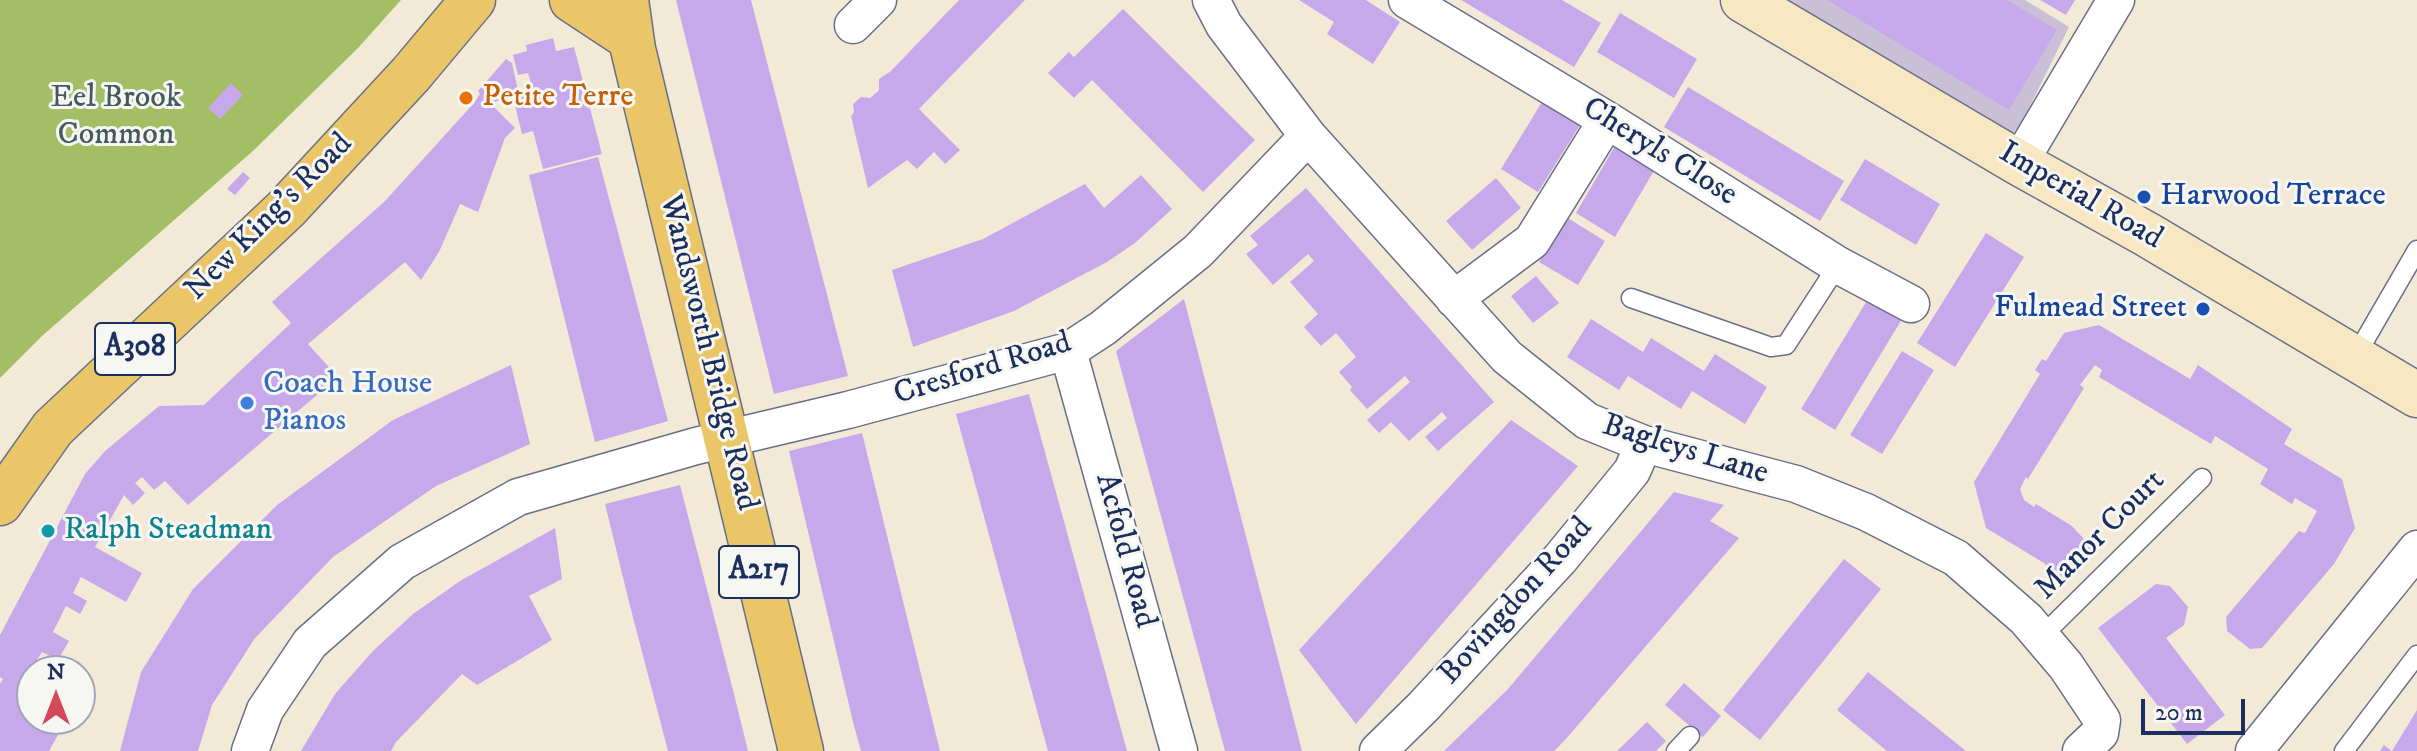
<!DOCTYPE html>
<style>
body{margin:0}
#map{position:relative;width:2417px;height:751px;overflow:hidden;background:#f2ead7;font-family:"IM FELL DW Pica",serif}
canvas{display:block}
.north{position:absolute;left:16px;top:655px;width:80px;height:80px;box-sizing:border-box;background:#f6f6f2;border:2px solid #9ea6b7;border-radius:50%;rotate:0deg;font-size:22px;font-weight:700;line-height:32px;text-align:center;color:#1b2f5e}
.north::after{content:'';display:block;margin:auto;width:28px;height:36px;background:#d1495b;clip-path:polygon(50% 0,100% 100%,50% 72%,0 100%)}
.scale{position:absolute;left:2141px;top:699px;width:104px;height:36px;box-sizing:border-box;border:4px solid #1b2f5e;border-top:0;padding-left:10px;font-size:24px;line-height:28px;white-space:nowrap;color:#1b2f5e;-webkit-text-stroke:6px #f6f6f2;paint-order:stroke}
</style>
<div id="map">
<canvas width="2417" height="751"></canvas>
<div class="north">N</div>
<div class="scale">20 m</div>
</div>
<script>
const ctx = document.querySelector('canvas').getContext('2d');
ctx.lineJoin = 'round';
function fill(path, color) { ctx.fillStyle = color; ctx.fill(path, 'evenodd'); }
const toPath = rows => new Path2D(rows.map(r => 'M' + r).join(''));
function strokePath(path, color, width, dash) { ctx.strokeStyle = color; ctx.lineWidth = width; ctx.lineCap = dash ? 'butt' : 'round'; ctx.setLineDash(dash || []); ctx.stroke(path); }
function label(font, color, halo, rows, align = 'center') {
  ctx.font = font + ' "IM FELL DW Pica",serif'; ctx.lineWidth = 6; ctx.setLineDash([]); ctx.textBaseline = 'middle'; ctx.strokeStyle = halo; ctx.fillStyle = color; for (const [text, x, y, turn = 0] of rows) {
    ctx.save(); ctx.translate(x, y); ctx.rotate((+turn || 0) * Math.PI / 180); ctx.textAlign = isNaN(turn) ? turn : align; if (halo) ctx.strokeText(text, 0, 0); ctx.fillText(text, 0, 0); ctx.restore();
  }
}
fill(toPath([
 [1780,0,2025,0,2069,27,2022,122,2010,137]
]), '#c9bfd7');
fill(toPath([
 [0,0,401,0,358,48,254,150,42,336,0,378]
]), '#a3be65');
fill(toPath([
 [676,0,751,0,848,376,774,394],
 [959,0,1025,0,919,109,960,150,945,164,934,152,917,169,907,160,868,188,851,116,854,112,853,104,861,97,870,98,876,93,879,90,879,79,891,71],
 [1299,0,1366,0,1400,22,1373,64,1327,34,1334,22],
 [1461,0,1562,0,1601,23,1574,67],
 [1827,0,2007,0,2057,30,2009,110],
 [2040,0,2075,0,2066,15],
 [1123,9,1255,140,1203,192,1092,80,1074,98,1048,73,1069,52,1074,57],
 [1620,13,1697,59,1674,98,1597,52],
 [553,38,556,51,574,47,602,154,543,169,533,131,522,134,513,97,490,103,515,128,505,138,478,212,460,204,439,252,421,280,405,262,308,344,338,377,188,505,165,481,154,490,142,477,135,483,145,493,133,505,124,495,95,547,142,573,126,602,81,577,73,593,87,601,80,614,66,606,53,632,69,641,58,660,42,652,37,660,56,671,32,671,32,719,67,719,49,751,0,751,0,684,3,679,0,677,0,635,85,474,105,451,159,406,204,405,291,323,272,302,385,201,474,103,480,94,478,91,506,59,512,63,519,95,533,91,528,73,518,75,513,55,527,51,526,45],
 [231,83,243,95,220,119,208,108],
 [1688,87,1844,181,1820,221,1664,127],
 [1542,102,1580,125,1538,192,1501,169],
 [1615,146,1655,169,1615,237,1576,213],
 [598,157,668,421,595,442,529,175],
 [1865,159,1940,204,1916,245,1840,200],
 [243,172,250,178,235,195,227,189],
 [1141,175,1172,209,1135,243,1107,262,1014,311,913,347,892,270,983,239,1085,184,1104,208],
 [1496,178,1521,208,1472,250,1446,221],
 [1306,188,1494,402,1438,451,1425,437,1447,418,1442,412,1409,441,1391,422,1379,433,1367,420,1410,382,1405,376,1367,409,1350,390,1352,387,1339,372,1356,357,1336,333,1321,346,1304,327,1318,314,1290,282,1314,261,1308,254,1273,285,1246,254,1258,245,1250,236],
 [1566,217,1605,241,1578,285,1539,262],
 [1986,233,2024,257,1955,367,1917,343],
 [1536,276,1559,303,1533,323,1511,296],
 [1184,299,1302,751,1225,751,1116,351],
 [1868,299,1902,319,1835,430,1801,409],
 [1591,319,1643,352,1651,338,1704,371,1715,354,1767,387,1745,424,1692,391,1681,409,1628,376,1619,390,1567,357],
 [2099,325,2190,379,2198,365,2292,429,2284,444,2342,479,2355,528,2334,564,2262,648,2250,649,2227,631,2226,617,2299,531,2305,533,2317,511,2295,498,2292,504,2260,484,2268,469,2215,436,2211,444,2099,377,2102,370,2095,365,2080,385,2084,388,2028,479,2026,477,2020,489,2024,500,2034,507,2036,504,2072,526,2094,550,2062,583,2044,563,1986,528,1974,482,2040,374,2035,370,2042,359,2046,361,2064,333],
 [1902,351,1934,370,1882,454,1850,435],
 [511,365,530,444,436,486,333,557,255,638,212,705,198,751,120,751,141,672,193,589,277,505,393,420],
 [1029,394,1127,751,1048,751,956,414],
 [1511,420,1578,466,1356,724,1299,650],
 [862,433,902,597,940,751,861,751,853,722,789,451],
 [680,485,734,694,748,751,668,751,630,606,605,504],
 [1674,492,1724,505,1710,521,1739,538,1565,740,1554,751,1444,751,1508,689],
 [555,528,562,579,529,596,552,640,477,685,462,674,396,742,391,751,301,751,335,694,373,651,413,614,460,581],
 [1844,559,1881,589,1760,740,1723,710],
 [2156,584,2170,586,2188,607,2184,625,2166,638,2225,715,2187,744,2098,628],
 [1868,672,1966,751,1887,751,1837,710],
 [1684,683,1721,716,1703,737,1665,705],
 [2417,710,2417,751,2380,751,2384,745,2392,751],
 [1647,722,1666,741,1656,751,1617,751]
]), '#c7a8eb');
const lane = toPath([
 [1631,298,1771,347,1786,345,1838,265],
 [2355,357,2417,250],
 [2041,637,2202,478],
 [1676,751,1690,736],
 [2344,751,2417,655]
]);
const street = toPath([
 [1211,0,1224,25,1308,136,1507,357,1587,421,1644,444,1796,484,1866,512,1956,558,2026,619,2066,666,2102,720,2100,733,2081,751],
 [1407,0,1607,120,1838,265,1911,304],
 [853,25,878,0],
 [2019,163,2116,0],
 [1454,299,1532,241,1607,120],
 [1068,351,1179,751],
 [250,751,265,710,310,643,402,562,518,497,696,446,848,410,1068,351,1103,328,1198,251,1308,136],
 [1378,751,1423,707,1560,559,1632,471,1644,444],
 [2254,751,2417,549]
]);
const secondary = toPath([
 [1743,0,2019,163,2148,235,2417,395]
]);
const primary = toPath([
 [572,0,622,33],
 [626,0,633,49,801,751],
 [0,503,53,428,286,209,411,74,473,0]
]);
strokePath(lane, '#667088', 21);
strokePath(street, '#667088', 39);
strokePath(secondary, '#667088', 47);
strokePath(primary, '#667088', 47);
strokePath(lane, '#fff', 18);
strokePath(street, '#fff', 36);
strokePath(secondary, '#f7e8c3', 44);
strokePath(primary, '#ebc669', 44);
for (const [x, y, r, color] of [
 [466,98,8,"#e8710a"],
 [2144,197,8,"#1a4fb4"],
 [2203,309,8,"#1a4fb4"],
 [247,403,8,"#3f7fe0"],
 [48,531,8,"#0f9aa8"]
]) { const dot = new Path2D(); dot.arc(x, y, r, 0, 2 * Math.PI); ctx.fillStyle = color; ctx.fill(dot); strokePath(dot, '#f6f6f2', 3); }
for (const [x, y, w] of [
 [135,349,80],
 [759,572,80]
]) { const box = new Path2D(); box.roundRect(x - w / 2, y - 26, w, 52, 6); ctx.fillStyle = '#f6f6f2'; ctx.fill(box); strokePath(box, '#1b2f5e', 2); }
label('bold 30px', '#1b2f5e', null, [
 ["A308",135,349],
 ["A217",759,572]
]);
label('32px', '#c56008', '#f6f6f2', [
 ["Petite Terre",482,98]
], 'left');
label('32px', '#445a60', '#f6f6f2', [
 ["Eel Brook",116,99],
 ["Common",116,136]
]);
label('32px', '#1b2f5e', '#f6f6f2', [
 ["Cheryls Close",1659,153,32],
 ["Imperial Road",2080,197,30],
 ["New King's Road",270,218,-45],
 ["Wandsworth Bridge Road",707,353,76],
 ["Cresford Road",983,370,-17],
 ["Bagleys Lane",1685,451,17],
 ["Manor Court",2101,536,-45],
 ["Acfold Road",1124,551,75],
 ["Bovingdon Road",1517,602,-48]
]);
label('32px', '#164399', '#f6f6f2', [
 ["Harwood Terrace",2160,197],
 ["Fulmead Street",2187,309,"right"]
], 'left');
label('32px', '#366cbe', '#f6f6f2', [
 ["Coach House",263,385],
 ["Pianos",263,422]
], 'left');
label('32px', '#0d838f', '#f6f6f2', [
 ["Ralph Steadman",64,531]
], 'left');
</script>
